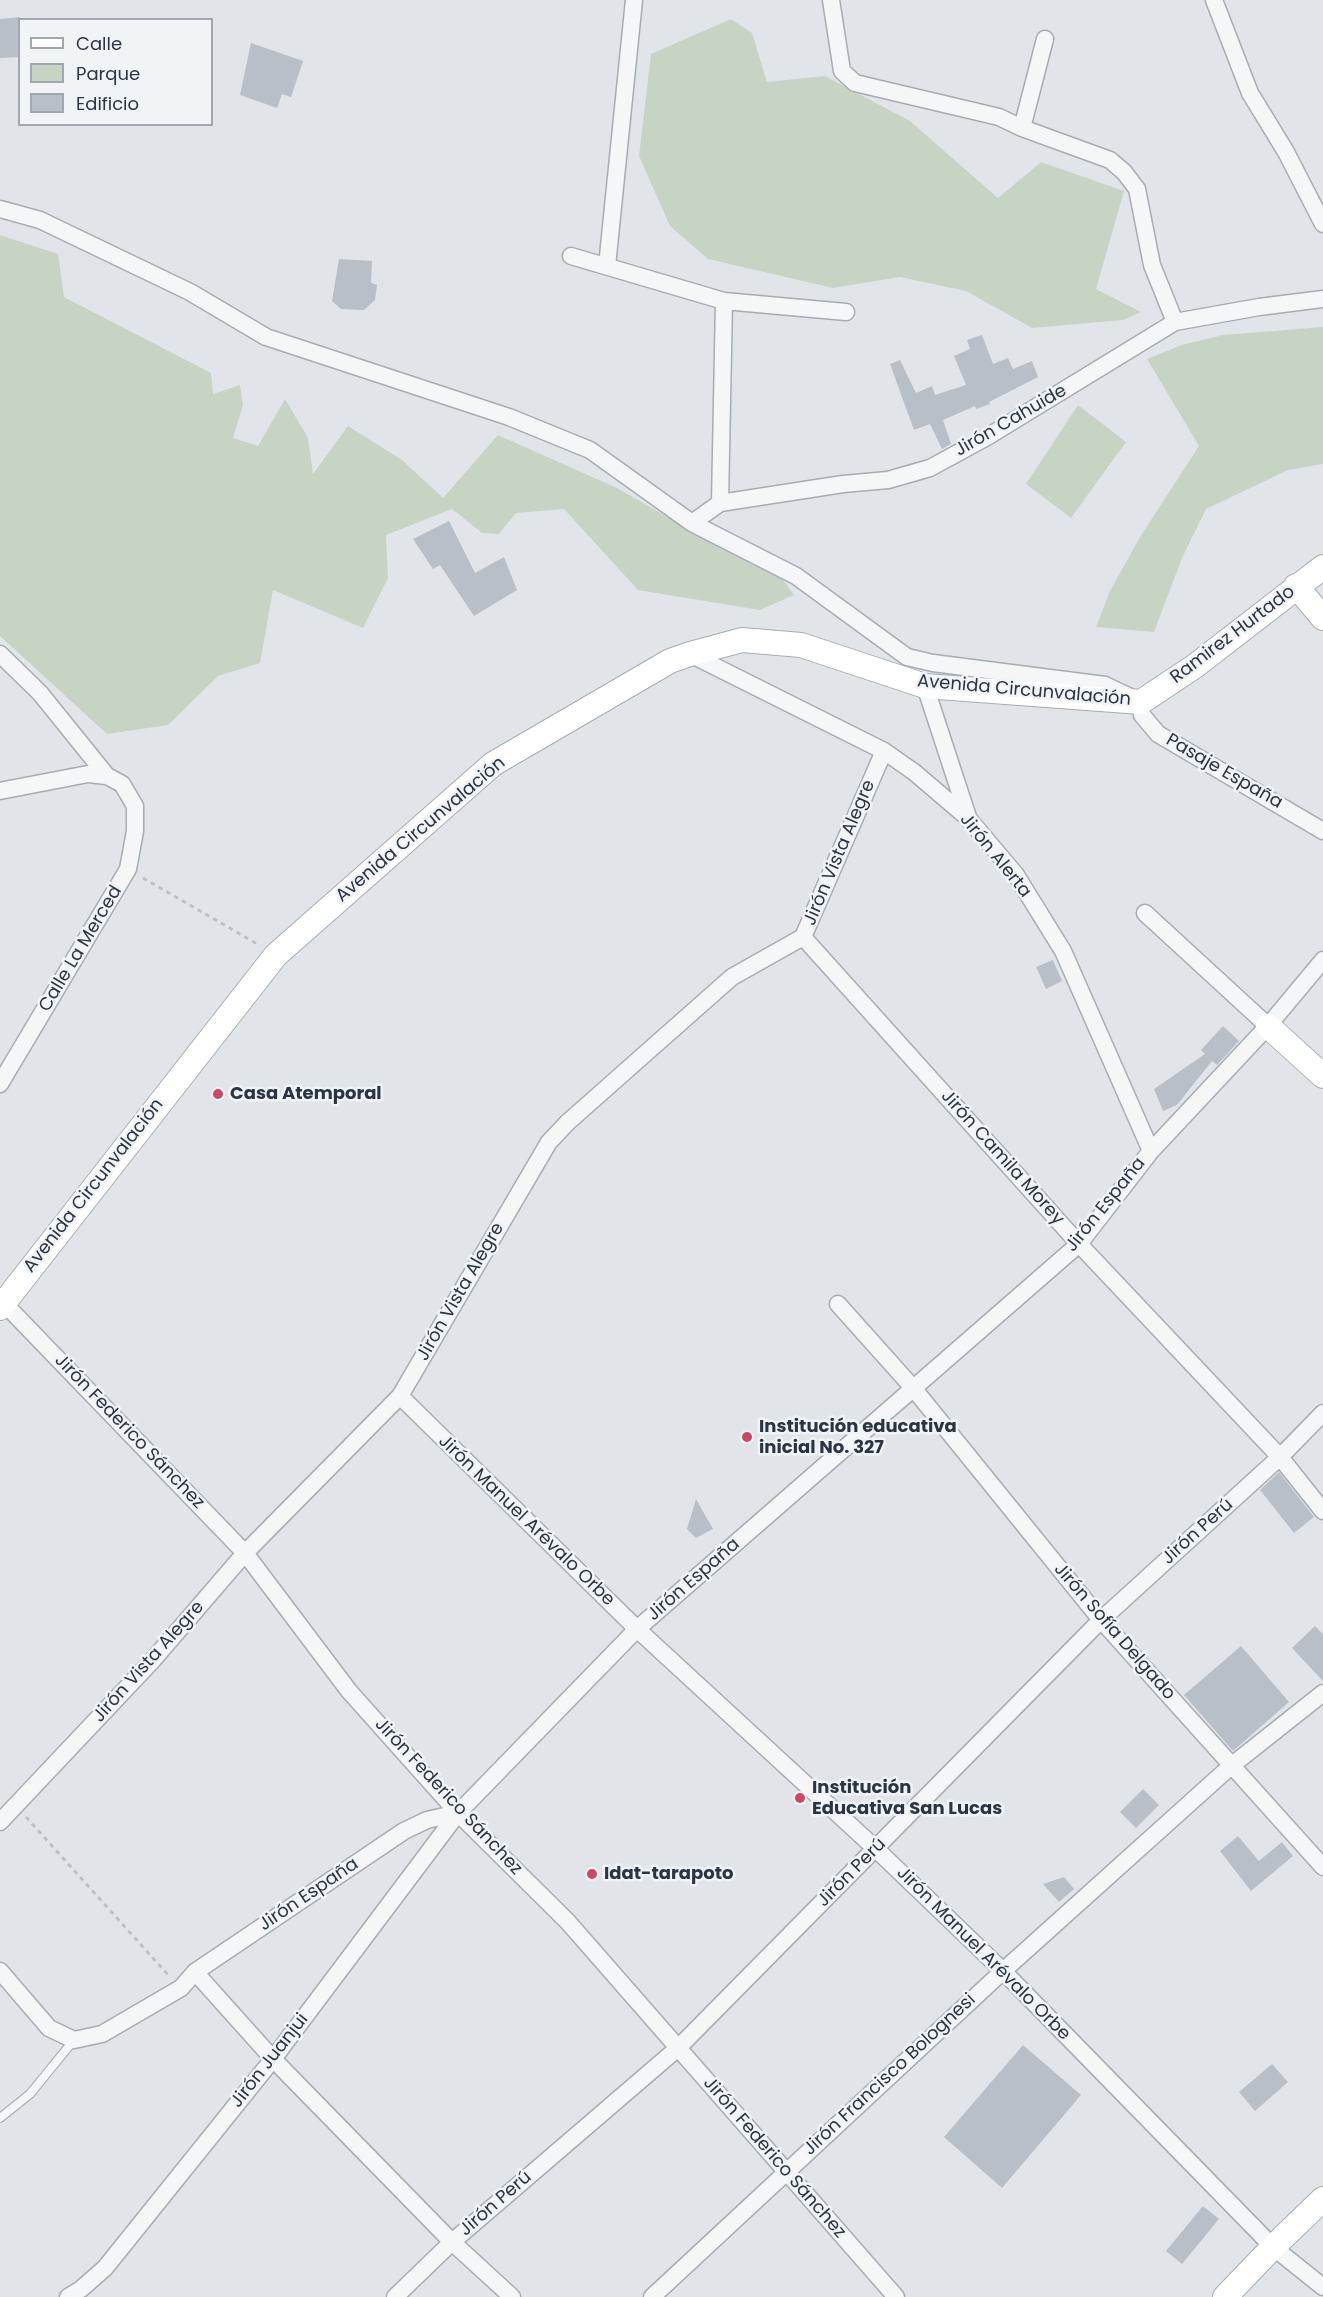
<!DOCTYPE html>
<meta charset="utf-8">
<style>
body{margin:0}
#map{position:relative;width:1323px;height:2297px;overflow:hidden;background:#e1e5ea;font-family:Poppins,sans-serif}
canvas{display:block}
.legend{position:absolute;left:18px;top:18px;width:195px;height:108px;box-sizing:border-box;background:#f1f4f7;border:2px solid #a1a7af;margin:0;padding:8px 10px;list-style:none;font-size:18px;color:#2a3442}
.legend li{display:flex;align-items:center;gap:12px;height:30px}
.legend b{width:30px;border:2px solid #a1a7af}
</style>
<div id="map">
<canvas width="1323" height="2297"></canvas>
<ul class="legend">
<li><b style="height:8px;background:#fff"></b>Calle</li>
<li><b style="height:16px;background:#c8d4c3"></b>Parque</li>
<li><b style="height:16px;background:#b9bfc7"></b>Edificio</li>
</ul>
</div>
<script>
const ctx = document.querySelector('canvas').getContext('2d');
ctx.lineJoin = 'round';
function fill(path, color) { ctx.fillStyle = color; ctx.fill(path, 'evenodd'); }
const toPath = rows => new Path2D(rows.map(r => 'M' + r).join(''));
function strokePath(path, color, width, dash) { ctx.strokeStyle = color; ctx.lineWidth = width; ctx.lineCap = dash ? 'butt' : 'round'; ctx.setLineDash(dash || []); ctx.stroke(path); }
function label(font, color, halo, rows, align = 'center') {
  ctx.font = font + ' Poppins,sans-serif'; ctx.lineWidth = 5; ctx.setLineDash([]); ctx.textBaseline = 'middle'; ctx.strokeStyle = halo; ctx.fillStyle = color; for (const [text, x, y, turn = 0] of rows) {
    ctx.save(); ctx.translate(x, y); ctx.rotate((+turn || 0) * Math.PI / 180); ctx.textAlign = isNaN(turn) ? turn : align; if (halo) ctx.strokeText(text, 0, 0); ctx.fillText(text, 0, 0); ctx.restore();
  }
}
fill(toPath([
 [731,19,752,33,767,82,825,76,910,121,998,198,1041,162,1124,191,1096,289,1141,312,1123,320,1032,328,966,291,900,277,833,288,708,259,670,226,639,156,651,54],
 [0,235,58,254,64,297,211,373,213,394,240,385,243,405,233,438,258,446,285,399,308,438,313,474,348,426,402,460,443,498,498,435,617,488,711,542,773,566,794,595,760,610,638,590,564,509,516,513,499,534,482,533,452,509,386,535,388,578,363,628,273,590,260,663,218,676,168,725,107,734,0,636],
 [1323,327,1323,464,1288,470,1206,509,1182,558,1154,632,1096,627,1110,591,1140,537,1199,446,1147,359,1182,345,1223,335],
 [1078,405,1126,442,1071,518,1026,484]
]), '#c8d4c3');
fill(toPath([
 [20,17,20,57,0,58,0,19],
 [251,43,303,61,291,97,282,94,277,108,240,95],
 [339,259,372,261,371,283,377,285,375,300,364,310,341,309,332,301],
 [982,335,993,364,1008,358,1013,369,1032,361,1038,377,989,402,990,404,976,409,975,406,943,420,951,444,942,449,930,424,914,430,890,364,900,360,916,393,932,386,935,395,966,385,954,356,970,349,967,340],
 [449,521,475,573,504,557,517,590,474,616,440,565,433,569,413,539],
 [1053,960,1062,981,1046,989,1036,967],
 [1223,1026,1239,1041,1217,1065,1212,1061,1177,1105,1163,1111,1154,1089,1205,1054,1201,1050],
 [1279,1472,1314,1517,1294,1533,1260,1490],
 [696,1499,713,1529,696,1538,687,1529],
 [1315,1626,1323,1634,1323,1681,1292,1648],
 [1241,1646,1289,1702,1233,1751,1184,1695],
 [1143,1789,1159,1805,1136,1828,1120,1812],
 [1238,1836,1259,1861,1282,1842,1293,1856,1251,1891,1220,1851],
 [1064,1877,1074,1889,1059,1902,1043,1884],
 [1023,2045,1081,2095,1002,2188,944,2137],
 [1272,2064,1288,2082,1255,2111,1239,2092],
 [1203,2206,1219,2219,1182,2264,1166,2251]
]), '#b9bfc7');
const lane = toPath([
 [0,2118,30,2094,74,2040]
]);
const street = toPath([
 [831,0,842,71,855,83,999,117,1022,128,1110,160,1124,172,1137,189,1152,265,1175,322],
 [1214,0,1250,93,1286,152,1323,224],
 [1022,128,1045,39],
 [0,209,40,220,190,292,266,337,509,417,590,450,692,523,796,576,907,657,933,663,1105,685,1141,702,1142,715,1158,734,1323,831],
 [571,256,724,301],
 [607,266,634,0],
 [720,503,724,301,846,312],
 [692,523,720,503,843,484,888,480,930,468,987,437,1175,322,1259,307,1323,299],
 [0,654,40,693,107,776],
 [690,654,884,751,914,772,968,818,1016,875,1063,951,1151,1151],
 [925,686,968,817],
 [0,791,88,774,107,776,122,784,135,806,135,831,128,869,0,1084],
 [1145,913,1268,1026],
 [803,937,1079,1244,1280,1457,1323,1511],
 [0,1299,245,1553,349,1691,458,1813,568,1922,896,2297],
 [838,1304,914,1389,1101,1620,1323,1867],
 [400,1396,637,1629,876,1849,1003,1971,1273,2247,1323,2287],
 [0,1822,152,1661,245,1553,400,1396,549,1142,568,1122,732,977,803,937,884,751],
 [0,1971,49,2028,74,2040,102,2034,181,1988,195,1972,404,1831,427,1820,458,1813],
 [195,1972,273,2059,452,2242,512,2297],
 [68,2297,81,2289,105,2268,273,2059,458,1813,637,1629,1079,1244,1151,1151,1268,1026,1323,960],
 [395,2297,452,2242,678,2048,1101,1620,1280,1457,1323,1413],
 [652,2297,1003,1971,1231,1766,1323,1693]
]);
const secondary = toPath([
 [1296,586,1323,618],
 [1268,1026,1323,1076],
 [0,1308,276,955,493,764,670,661,690,654,742,640,801,645,925,686,1141,702,1195,666,1323,567],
 [1225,2297,1273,2247,1323,2199]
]);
strokePath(lane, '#a6acb4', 10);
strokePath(street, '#a6acb4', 19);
strokePath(secondary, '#a6acb4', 26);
strokePath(toPath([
 [143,878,259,945],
 [26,1817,170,1977]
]), '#bbc0c5', 3, [4.5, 4.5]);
strokePath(lane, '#f4f6f8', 8);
strokePath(street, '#f4f6f8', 16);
strokePath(secondary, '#fff', 24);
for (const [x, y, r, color] of [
 [218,1094,6,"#cd4865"],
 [747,1437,6,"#cd4865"],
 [800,1798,6,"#cd4865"],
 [592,1874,6,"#cd4865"]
]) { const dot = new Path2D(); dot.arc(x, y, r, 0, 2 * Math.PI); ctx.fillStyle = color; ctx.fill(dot); strokePath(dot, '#f1f4f7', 2); }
label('18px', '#2a3442', '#f1f4f7', [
 ["Jirón Cahuide",1011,421,-30],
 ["Ramirez Hurtado",1233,635,-37],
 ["Avenida Circunvalación",1024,691,5],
 ["Pasaje España",1224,772,30],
 ["Avenida Circunvalación",421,830,-40],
 ["Jirón Vista Alegre",840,853,-67],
 ["Jirón Alerta",995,856,51],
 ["Calle La Merced",81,949,-59],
 ["Jirón Camila Morey",1002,1158,48],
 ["Avenida Circunvalación",94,1186,-52],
 ["Jirón España",1106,1205,-51],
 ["Jirón Vista Alegre",461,1292,-60],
 ["Jirón Federico Sánchez",129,1432,46],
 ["Jirón Manuel Arévalo Orbe",526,1521,44],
 ["Jirón Perú",1198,1532,-42],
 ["Jirón España",694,1580,-41],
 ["Jirón Sofía Delgado",1114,1632,49],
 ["Jirón Vista Alegre",149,1662,-48],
 ["Jirón Federico Sánchez",448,1797,47],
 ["Jirón Perú",852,1873,-45],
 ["Jirón España",309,1895,-34],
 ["Jirón Manuel Arévalo Orbe",983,1954,45],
 ["Jirón Juanjui",270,2061,-52],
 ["Jirón Francisco Bolognesi",890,2075,-43],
 ["Jirón Federico Sánchez",774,2158,49],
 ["Jirón Perú",496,2204,-41]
]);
label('bold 18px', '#2a3442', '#f1f4f7', [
 ["Casa Atemporal",230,1094],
 ["Institución educativa",759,1427],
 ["inicial No. 327",759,1448],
 ["Institución",812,1788],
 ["Educativa San Lucas",812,1809],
 ["Idat-tarapoto",604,1874]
], 'left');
</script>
